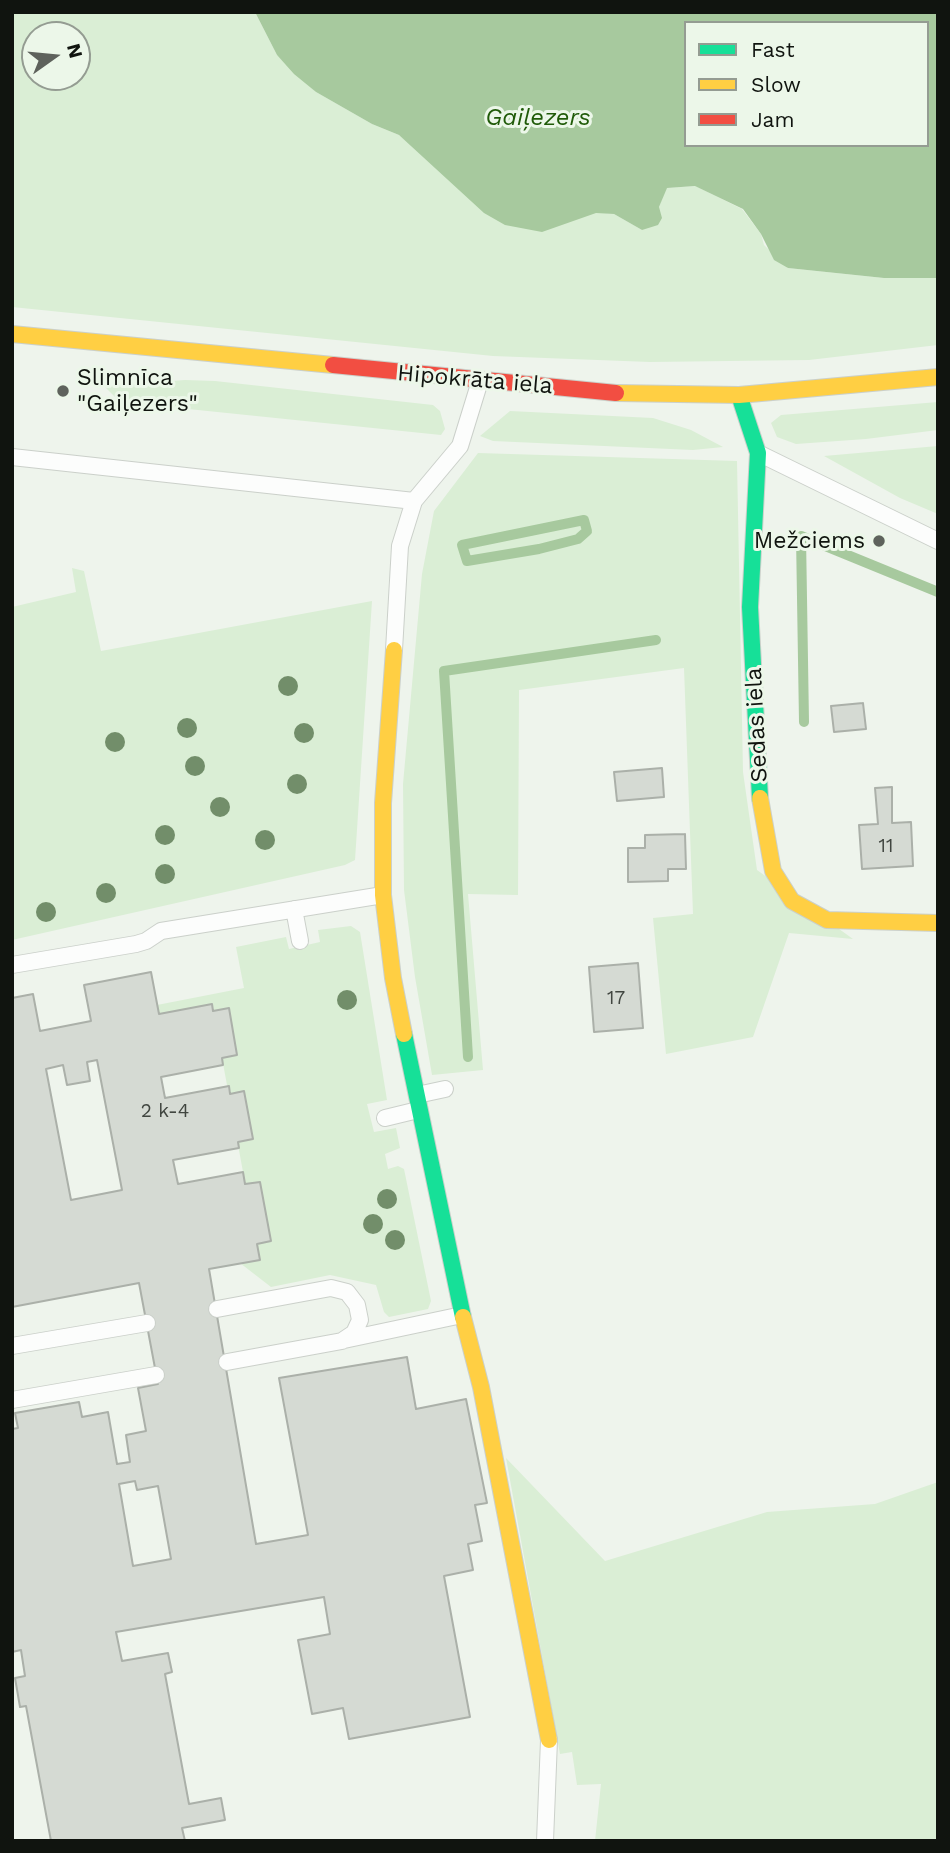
<!DOCTYPE html>
<meta charset="utf-8">
<style>
body{margin:0}
#map{position:relative;width:950px;height:1853px;overflow:hidden;background:#eef4ec;font-family:"Work Sans",sans-serif}
canvas{display:block}
.frame{position:absolute;inset:0;border:14px solid #10140f;pointer-events:none}
.legend{position:absolute;left:684px;top:21px;width:245px;height:126px;box-sizing:border-box;background:#ecf7e9;border:2px solid #949c92;margin:0;padding:9px 12px;list-style:none;font-size:21px;color:#10140f}
.legend li{display:flex;align-items:center;gap:14px;height:35px}
.legend b{width:35px;border:2px solid #949c92}
.north{position:absolute;left:21px;top:21px;width:70px;height:70px;box-sizing:border-box;background:#ecf7e9;border:2px solid #949c92;border-radius:50%;rotate:75deg;font-size:19px;font-weight:700;line-height:28px;text-align:center;color:#10140f}
.north::after{content:'';display:block;margin:auto;width:24px;height:32px;background:#5e625c;clip-path:polygon(50% 0,100% 100%,50% 72%,0 100%)}
</style>
<div id="map">
<canvas width="950" height="1853"></canvas>
<div class="frame"></div>
<ul class="legend">
<li><b style="height:9px;background:#16e098"></b>Fast</li>
<li><b style="height:9px;background:#ffcf43"></b>Slow</li>
<li><b style="height:9px;background:#f24e42"></b>Jam</li>
</ul>
<div class="north">N</div>
</div>
<script>
const ctx = document.querySelector('canvas').getContext('2d');
ctx.lineJoin = 'round';
function fill(path, color) { ctx.fillStyle = color; ctx.fill(path, 'evenodd'); }
const toPath = rows => new Path2D(rows.map(r => 'M' + r).join(''));
function strokePath(path, color, width, dash) { ctx.strokeStyle = color; ctx.lineWidth = width; ctx.lineCap = dash ? 'butt' : 'round'; ctx.setLineDash(dash || []); ctx.stroke(path); }
function label(font, color, halo, rows, align = 'center') {
  ctx.font = font + ' "Work Sans",sans-serif'; ctx.lineWidth = 6; ctx.setLineDash([]); ctx.textBaseline = 'middle'; ctx.strokeStyle = halo; ctx.fillStyle = color; for (const [text, x, y, turn = 0] of rows) {
    ctx.save(); ctx.translate(x, y); ctx.rotate((+turn || 0) * Math.PI / 180); ctx.textAlign = isNaN(turn) ? turn : align; if (halo) ctx.strokeText(text, 0, 0); ctx.fillText(text, 0, 0); ctx.restore();
  }
}
fill(toPath([
 [12,12,255,12,277,55,316,92,372,124,399,135,421,152,573,218,595,212,614,214,642,230,659,207,666,188,696,186,742,209,761,234,764,245,788,268,884,278,938,278,938,345,809,360,650,362,493,356,12,307],
 [35,35,77,35,77,77,35,77],
 [185,380,215,381,433,405,440,411,445,429,441,435,120,402,104,386],
 [938,402,938,430,866,439,796,444,777,437,771,423,781,415],
 [510,411,653,418,691,430,723,447,693,450,493,441,480,436],
 [938,446,938,514,900,498,824,456],
 [478,453,737,461,743,772,757,870,853,939,789,933,753,1037,666,1054,653,918,693,914,684,668,519,690,518,895,468,894,483,1070,432,1075,415,977,404,890,403,784,422,574,434,511],
 [72,568,84,571,101,651,372,601,355,860,345,865,12,940,12,607,76,592],
 [351,926,360,932,387,1100,367,1104,374,1132,396,1128,400,1148,385,1154,388,1169,398,1166,404,1169,431,1301,428,1309,389,1317,384,1312,376,1285,330,1275,271,1287,240,1263,257,1244,271,1241,260,1182,245,1184,243,1172,222,1058,237,1055,229,1009,213,1011,212,1005,159,1014,157,1005,244,988,236,947,286,937,289,949,320,942,318,930],
 [506,1458,605,1561,767,1512,875,1504,938,1482,938,1841,595,1841,601,1784,577,1785,572,1752,560,1754]
]), '#daeed5');
fill(toPath([
 [255,12,938,12,938,278,884,278,788,268,774,260,761,234,743,209,695,186,667,188,659,207,662,218,658,225,642,230,614,214,596,213,542,232,505,225,484,213,399,135,372,124,316,92,294,74,277,55],
 [686,23,927,23,927,145,686,145]
]), '#a7c99e');
strokePath(toPath([
 [584,520,587,531,578,539,539,549,467,561,462,545,584,520],
 [804,722,801,536,938,592],
 [468,1057,444,671,656,640]
]), '#a7c99e', 10);
const building = toPath([
 [863,703,866,729,834,732,831,706,863,703],
 [662,768,664,797,617,801,614,772,662,768],
 [892,787,892,823,911,822,913,866,862,869,859,825,878,824,875,788,892,787],
 [685,834,686,869,668,869,668,881,628,882,628,848,645,848,645,835,685,834],
 [638,963,643,1028,594,1032,589,967,638,963],
 [151,972,159,1014,212,1004,213,1011,229,1008,237,1055,222,1058,223,1065,161,1077,165,1098,229,1086,230,1094,244,1091,253,1139,238,1142,239,1148,173,1160,178,1184,243,1172,245,1184,260,1182,271,1241,257,1244,260,1260,209,1269,256,1544,308,1535,279,1378,407,1357,416,1409,466,1399,487,1503,475,1505,482,1541,468,1544,473,1570,444,1576,470,1717,349,1739,343,1708,312,1714,298,1640,330,1634,324,1597,116,1632,122,1661,168,1653,172,1672,165,1674,189,1804,221,1798,225,1820,182,1828,185,1841,51,1841,26,1706,20,1707,15,1678,25,1676,21,1650,12,1652,12,1429,18,1428,15,1413,79,1402,82,1417,108,1412,117,1464,130,1462,126,1435,146,1431,138,1388,158,1384,139,1283,12,1307,12,998,33,994,40,1031,91,1021,84,985,151,972],
 [97,1060,122,1190,71,1200,46,1069,63,1065,67,1085,90,1081,87,1062,97,1060],
 [135,1481,137,1490,158,1486,171,1559,133,1566,119,1484,135,1481]
]);
fill(building, '#d5dad3');
strokePath(building, '#abb0a9', 2);
const lane = toPath([
 [758,453,938,541],
 [12,457,414,501],
 [394,650,400,546,414,501,460,446,480,381],
 [294,909,300,941],
 [12,965,136,944,146,941,161,931,383,895],
 [417,1095,445,1089],
 [385,1118,418,1110],
 [217,1309,331,1288,347,1292,357,1305,360,1320,354,1333,342,1341,227,1362],
 [344,1340,462,1315],
 [12,1346,147,1323],
 [12,1400,156,1375],
 [545,1841,549,1740]
]);
const fast = toPath([
 [739,395,758,453,750,607,760,798],
 [404,1034,463,1317]
]);
const slow = toPath([
 [12,334,333,365],
 [616,393,739,395,938,377],
 [394,650,383,803,383,895,393,978,404,1034],
 [760,798,773,871,792,901,827,920,938,923],
 [463,1317,481,1387,549,1740]
]);
const jam = toPath([
 [333,365,616,393]
]);
strokePath(lane, '#cbd0ca', 18);
strokePath(fast, '#cbd0ca', 18);
strokePath(slow, '#cbd0ca', 18);
strokePath(jam, '#cbd0ca', 18);
strokePath(lane, '#fcfdfc', 16);
strokePath(fast, '#16e098', 16);
strokePath(slow, '#ffcf43', 16);
strokePath(jam, '#f24e42', 16);
ctx.fillStyle = '#728e6a';
for (const [x, y] of [
 [288,686],
 [187,728],
 [304,733],
 [115,742],
 [195,766],
 [297,784],
 [220,807],
 [165,835],
 [265,840],
 [165,874],
 [106,893],
 [46,912],
 [347,1000],
 [387,1199],
 [373,1224],
 [395,1240]
]) { ctx.beginPath(); ctx.arc(x, y, 10, 0, 2 * Math.PI); ctx.fill(); }
for (const [x, y, r, color] of [
 [63,391,7,"#5e625c"],
 [879,541,7,"#5e625c"]
]) { const dot = new Path2D(); dot.arc(x, y, r, 0, 2 * Math.PI); ctx.fillStyle = color; ctx.fill(dot); strokePath(dot, '#ecf7e9', 2.5); }
label('19px', '#414640', null, [
 ["11",886,846],
 ["17",616,998],
 ["2 k-4",165,1111]
]);
label('23px', '#10140f', '#ecf7e9', [
 ["Slimnīca",77,378],
 ["\"Gaiļezers\"",77,404],
 ["Mežciems",865,541,"right"]
], 'left');
label('23px', '#10140f', '#ecf7e9', [
 ["Hipokrāta iela",475,380,5],
 ["Sedas iela",757,725,-93]
]);
label('italic 24px', '#205b09', '#ecf7e9', [
 ["Gaiļezers",538,118]
]);
</script>
